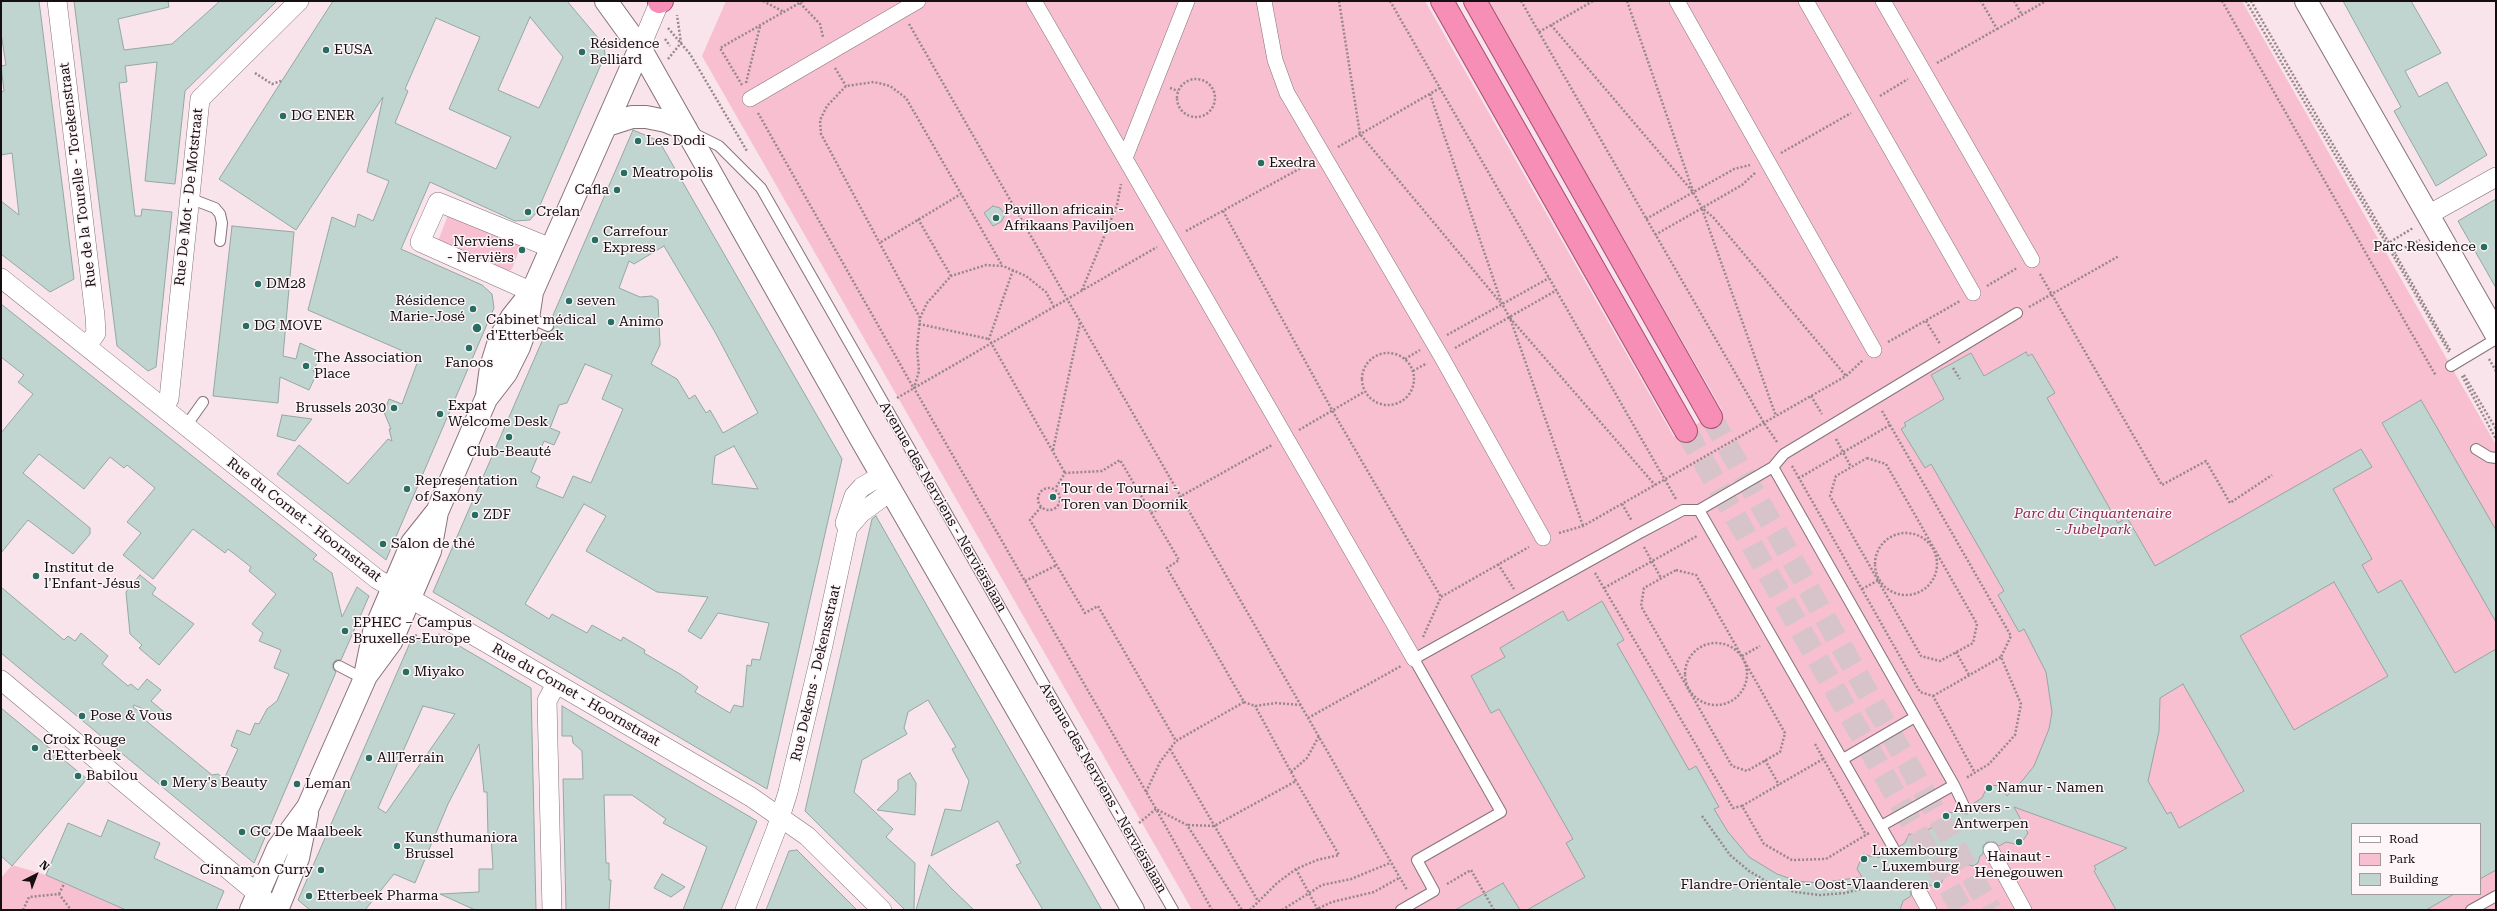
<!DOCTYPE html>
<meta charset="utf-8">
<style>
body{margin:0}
#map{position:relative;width:2497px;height:911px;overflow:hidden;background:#f8e4ea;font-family:"Roboto Serif",serif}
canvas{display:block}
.frame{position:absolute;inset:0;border:2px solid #160f12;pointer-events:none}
.legend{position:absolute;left:2351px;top:823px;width:130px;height:72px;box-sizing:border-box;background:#fdf5f7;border:1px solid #a1999b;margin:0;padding:5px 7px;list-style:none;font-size:12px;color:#160f12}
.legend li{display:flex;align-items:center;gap:8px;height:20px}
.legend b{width:20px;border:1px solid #a1999b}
.north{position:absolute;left:16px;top:855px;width:40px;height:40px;-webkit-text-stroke:3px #fdf5f7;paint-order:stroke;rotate:42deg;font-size:11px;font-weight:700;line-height:16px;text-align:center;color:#160f12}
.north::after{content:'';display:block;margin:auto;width:14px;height:18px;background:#160f12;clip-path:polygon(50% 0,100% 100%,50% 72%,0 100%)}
</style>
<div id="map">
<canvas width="2497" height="911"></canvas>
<div class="frame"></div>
<ul class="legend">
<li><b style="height:5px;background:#fff"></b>Road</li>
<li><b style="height:11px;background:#f8bfd1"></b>Park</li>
<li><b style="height:11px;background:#c0d5d0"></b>Building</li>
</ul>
<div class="north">N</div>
</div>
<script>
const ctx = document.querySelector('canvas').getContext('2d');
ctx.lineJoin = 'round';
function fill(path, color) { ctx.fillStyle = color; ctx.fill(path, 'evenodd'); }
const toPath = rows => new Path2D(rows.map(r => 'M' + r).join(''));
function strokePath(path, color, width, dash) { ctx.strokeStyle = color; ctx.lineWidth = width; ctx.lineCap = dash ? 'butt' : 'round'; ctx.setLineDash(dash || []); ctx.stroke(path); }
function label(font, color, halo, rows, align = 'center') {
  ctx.font = font + ' "Roboto Serif",serif'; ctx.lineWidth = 3; ctx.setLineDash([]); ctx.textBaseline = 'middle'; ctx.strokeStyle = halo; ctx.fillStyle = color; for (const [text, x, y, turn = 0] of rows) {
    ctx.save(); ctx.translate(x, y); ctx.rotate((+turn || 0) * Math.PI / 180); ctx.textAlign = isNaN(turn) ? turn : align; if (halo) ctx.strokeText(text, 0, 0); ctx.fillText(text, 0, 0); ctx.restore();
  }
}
fill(toPath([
 [726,1,1425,1,1674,437,1722,410,1487,1,2242,1,2496,445,2496,910,1192,910,702,56],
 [2352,824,2480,824,2480,894,2352,894],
 [448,215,521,245,512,269,507,272,438,241],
 [12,865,46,875,126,910,1,910,1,878]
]), '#f8bfd1');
const building = toPath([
 [1,1,39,1,74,279,50,292,1,254,1,201,19,215,12,153,1,155,1,92,4,91,1,66,6,65,1,33,1,1],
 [74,1,168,1,169,7,118,19,124,50,172,44,220,1,277,1,185,91,175,184,145,181,157,62,125,66,127,82,119,83,135,216,141,216,142,209,172,212,156,367,148,371,117,346,74,1],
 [333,1,567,1,604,45,605,55,537,212,530,220,515,221,430,182,401,249,482,285,492,294,494,308,386,560,277,474,299,445,348,484,388,439,392,441,389,429,391,429,384,412,389,399,402,404,419,358,308,310,332,217,355,227,358,214,373,221,389,181,367,172,383,97,296,230,219,179,333,1],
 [530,17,563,57,539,108,498,90,530,17],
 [436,18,480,37,449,109,511,137,496,169,395,123,408,91,405,89,436,18],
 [2343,1,2411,1,2441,53,2405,71,2419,97,2447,82,2487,155,2436,186,2394,111,2401,107,2343,1],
 [633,130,659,141,842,459,767,789,433,592,546,332,551,331,554,328,551,320,633,130],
 [664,246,715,332,758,413,723,433,710,410,706,413,695,395,689,399,677,379,651,364,660,345,658,300,652,296,640,297,619,288,629,261,634,264,664,246],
 [585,364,612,375,602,399,623,409,591,483,573,476,563,498,536,487,540,477,531,472,544,441,554,445,560,432,550,428,559,405,567,403,585,364],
 [734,446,758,489,712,484,715,456,734,446],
 [584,504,606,516,586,551,657,592,708,597,688,631,701,639,718,613,769,623,760,660,752,659,751,666,747,665,743,707,734,705,730,713,695,692,698,687,680,674,644,653,645,650,623,637,621,641,592,625,587,633,552,614,549,619,525,604,584,504],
 [2496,199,2496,288,2458,221,2496,199],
 [993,206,1000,208,1005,215,1001,222,993,226,984,213,993,206],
 [232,226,294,232,283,356,296,359,300,343,322,353,313,371,317,373,309,390,280,377,278,403,213,396,232,226],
 [1,304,317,555,313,559,332,573,342,617,357,587,369,596,341,660,336,660,333,663,333,669,336,672,254,863,1,653,1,587,64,640,68,636,75,641,81,633,108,656,102,664,128,686,131,684,138,690,147,679,161,690,151,701,169,716,167,719,134,705,133,707,146,717,145,720,212,775,218,774,224,779,238,749,231,746,237,730,250,735,255,723,259,724,267,709,277,701,289,674,274,668,281,650,259,641,263,633,252,624,276,594,249,571,251,567,228,549,225,553,193,529,153,579,123,555,141,533,127,522,155,488,127,465,124,468,110,457,84,489,39,454,23,473,90,528,90,534,73,554,28,520,1,553,1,433,33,394,18,382,24,375,1,357,1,304],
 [2026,352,2028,356,2032,354,2055,393,2047,398,2118,523,2126,518,2129,521,2155,566,2361,449,2372,467,2333,489,2372,559,2362,565,2378,593,2401,580,2455,673,2496,649,2496,870,2480,879,2480,824,2352,824,2352,894,2454,894,2426,910,2116,910,2094,871,2096,869,2094,866,2127,848,2014,807,2028,833,2020,845,2006,842,1999,846,1995,842,1987,842,1983,846,1983,854,1980,856,1978,863,1973,866,1966,864,1944,877,1939,888,1930,885,1926,887,1920,883,1914,884,1910,891,1911,896,1903,901,1900,910,1527,910,1585,877,1566,843,1573,839,1499,709,1491,713,1471,676,1505,657,1500,648,1563,611,1568,621,1602,601,1624,640,1617,644,1689,770,1696,766,1719,807,1714,809,1728,832,1749,857,1777,874,1797,881,1819,883,1862,877,1857,869,1863,854,1873,857,1876,855,1878,858,1888,852,1897,855,1900,852,1900,846,1905,843,1909,834,1919,835,1941,822,1946,812,1968,814,1971,809,1971,805,1982,798,1988,785,2002,786,2007,796,2022,781,2034,766,2049,729,2052,712,2046,672,2024,629,2019,632,1998,595,2004,591,1931,464,1925,468,1901,429,1906,426,1904,423,1944,399,1931,375,1971,353,1984,376,2026,352],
 [2334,582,2388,676,2294,730,2240,636,2334,582],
 [2183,684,2244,791,2179,828,2171,812,2167,814,2148,781,2159,731,2160,698,2183,684],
 [2421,400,2496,530,2496,622,2382,423,2421,400],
 [282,415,312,419,295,441,277,436,282,415],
 [876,516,939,627,1102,910,1043,910,1016,865,1021,863,998,821,931,856,945,809,961,811,969,781,952,749,956,747,928,700,908,712,904,728,907,734,862,760,854,792,893,829,886,837,915,863,914,910,905,910,805,811,872,519,876,516],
 [140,575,156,588,152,594,194,624,159,665,139,648,142,645,130,634,126,592,140,575],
 [439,634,531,688,536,910,475,910,440,894,479,892,479,869,493,869,491,836,488,836,487,792,484,792,479,744,448,804,415,883,394,874,365,910,310,910,298,900,413,636,435,645,439,634],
 [423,706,455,714,386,813,378,808,423,706],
 [562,706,757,821,721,910,683,910,707,847,663,823,666,819,632,795,604,795,606,863,609,863,609,880,611,880,609,910,566,910,563,779,583,779,582,751,573,743,572,736,562,736,562,706],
 [1,708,87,779,12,866,1,856,1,708],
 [910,773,916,783,915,815,877,810,898,790,898,780,910,773],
 [108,820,160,843,154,858,224,891,216,910,126,910,46,875,68,823,101,837,108,820],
 [797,850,857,910,766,910,789,851,797,850],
 [929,865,952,889,974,910,916,910,929,865],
 [662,874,685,887,671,897,654,888,662,874],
 [1503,883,1520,910,1455,910,1503,883]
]);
fill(building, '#c0d5d0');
strokePath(building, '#93a8a3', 1);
strokePath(toPath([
 [1711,417,1991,910],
 [1686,431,1962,910]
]), '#d6c4ca', 22, [22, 11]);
const service = toPath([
 [693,133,719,146,761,188,1173,910],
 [189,198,215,208,220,214,222,223,220,241],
 [528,317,548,326],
 [2451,366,2496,339],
 [186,426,203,402],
 [2476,449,2489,457,2496,458],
 [1773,467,1954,785,1965,808],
 [1699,510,1894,849],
 [339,666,364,679],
 [1843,759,1915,717],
 [1881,826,1954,785],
 [1401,910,1434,891,1417,860,1501,812,1414,659,1638,534,1683,510,1699,510,1773,467,1784,454,2017,313],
 [2471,910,2496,896]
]);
const pedestrian = toPath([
 [1034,1,1414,659],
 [1264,1,1275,60,1287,93,1441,356,1543,538],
 [1677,1,1874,350],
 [1806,1,1973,293],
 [1883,1,2032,260],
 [750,99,918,1],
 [1125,158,1187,1],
 [1991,850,2024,910],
 [1919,892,1929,910]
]);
const minor = toPath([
 [57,1,95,316,96,333,87,346],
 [640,48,660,1],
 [2428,215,2496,177],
 [1,278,377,579,751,797,807,836,882,910],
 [532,292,420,242,438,202,551,248],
 [163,407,169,399,200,99,299,1],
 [848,528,861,513,891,491],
 [1,680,277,910],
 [552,910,547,701,556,684],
 [745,910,776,830,788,792,823,645,848,528,845,523,854,496,862,487,882,475]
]);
const tertiary = toPath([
 [606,1,640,48,861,439,1133,910],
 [2306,1,2496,334],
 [607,125,632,117,646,117,666,121,686,129],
 [487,396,491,367,500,338,512,317,532,292,640,48],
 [366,671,374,632,412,543,435,514],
 [251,910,278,848,308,807,366,676,391,642,430,551,437,512,486,399,506,373,519,347,527,325,532,292],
 [277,910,298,858,307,814]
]);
const trunk = toPath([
 [1442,1,1686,431],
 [1475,1,1711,417],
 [659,2,662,1]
]);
strokePath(service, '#857378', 12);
strokePath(pedestrian, '#857378', 16);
strokePath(minor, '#857378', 20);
strokePath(tertiary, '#857378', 24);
strokePath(trunk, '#a64f70', 24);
strokePath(toPath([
 [763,1,784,12],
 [1339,1,1360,134,1500,302],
 [1390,1,1676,499],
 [1521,1,1764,423,1777,442],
 [1627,1,1693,191],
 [2014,1,2022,15],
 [2222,1,2436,376],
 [2246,1,2449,352],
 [2251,1,2450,350],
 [800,3,820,24,823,37],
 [909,24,1407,890],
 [1551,25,1693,192,1702,208,1713,217,1846,376],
 [668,28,690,54,747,151],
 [1997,29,2046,1],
 [1539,32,1593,1],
 [665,39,670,46],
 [668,59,681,43,677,15],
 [1937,63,1997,29,1981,1],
 [835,68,846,86],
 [255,73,272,84,281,81],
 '1177 98a19 19 0 1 1 38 0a19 19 0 1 1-38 0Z',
 [746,83,760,26],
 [742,85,720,48,803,1],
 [1170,88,1178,91],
 [1430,94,1502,304,1510,318,1583,526],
 [1880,96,1908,79],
 [758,113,913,387],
 [1338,147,1440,88],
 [1781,153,1851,113],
 [1702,209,1776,416],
 [1223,211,1332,410,1441,597],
 [918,219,951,276],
 [1646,219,1734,169,1750,165],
 [1186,231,1310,163],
 [1655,235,1742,185,1755,173],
 [881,242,961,194],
 [2390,242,2413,228],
 [2394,253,2420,240],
 [1013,270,989,339,1065,473],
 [2040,274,2162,485,2206,461,2230,503,2272,475],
 [1987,286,2017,268],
 [1082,290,1117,205,1121,184],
 [1054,307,1046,292,1026,276,1003,266,986,265,951,276,927,303,920,318,917,348,919,371,914,388,1156,809,1187,825,1242,910],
 [2029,307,2119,256],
 [920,318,821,134,820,120,827,106,846,86,874,82,890,86,906,98,1002,265],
 [1510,318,1655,485],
 [1926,321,1940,344],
 [919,324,989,339],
 [1447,335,1549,278],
 [1888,342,1960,301],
 [1455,348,1557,290],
 '1362 379a26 26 0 1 1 52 0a26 26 0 1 1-52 0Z',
 [1405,359,1420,350],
 [2489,359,2496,371],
 [1953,368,1960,379],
 [1413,371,1427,363],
 [2464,375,2496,429],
 [2462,376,2496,439],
 [1811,396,1822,414],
 [897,398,1157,247],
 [1882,411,2011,636,2001,657,2021,704,2015,735,1989,764,1966,778],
 [1890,425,1799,478,1920,692,1933,696,1975,773],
 [1299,430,1364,392],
 [1836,439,1851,467],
 [1053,450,1080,323],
 [1867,458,1886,464,1977,624,1973,643,1940,661,1921,656,1830,496,1836,476,1867,458],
 [1792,466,1799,478],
 '1038 499a11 11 0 1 1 22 0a11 11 0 1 1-22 0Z',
 [1622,504,1632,521],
 [1041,507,1030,520,1085,613,1098,606,1176,741,1244,702,1167,568,1179,560,1120,460,1102,471,1065,473,1055,489],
 [1151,513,1272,445],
 '1875 564a31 31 0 1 1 62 0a31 31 0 1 1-62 0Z',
 [1559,533,1583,526,1655,485,1846,376,1863,360],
 [1644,547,1661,578],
 [1498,564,1514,589],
 [1676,570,1696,575,1785,733,1780,752,1747,771,1732,766,1641,606,1644,588,1676,570],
 [1595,573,1733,808,1742,806,1764,844,1792,860,1826,859,1869,833],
 [1025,581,1057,565],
 [1604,588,1697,536],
 [1862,589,1879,580],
 [415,635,424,641],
 [1423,637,1441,597,1529,547],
 '1685 674a31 31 0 1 1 62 0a31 31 0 1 1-62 0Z',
 [1956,652,1969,675],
 [1742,656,1760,646],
 [1933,696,2001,657],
 [1244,702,1255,706,1276,703,1301,705],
 [1308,718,1401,666],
 [1815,744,1866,835],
 [1170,749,1258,901],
 [1765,760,1779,785],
 [1291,772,1307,758,1319,736],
 [1146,792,1160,762,1176,741],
 [1742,806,1823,759],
 [1702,816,1730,855,1749,871,1771,884,1795,892,1820,895,1845,893,1868,887],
 [1139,823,1156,809,1212,910],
 [1188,825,1214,826,1296,781,1255,706],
 [1296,869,1318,910],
 [1447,884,1471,870,1494,910],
 [59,894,64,884],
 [23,910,29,897,59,894,71,910],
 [1250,910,1277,883,1296,869,1317,860,1339,855,1296,781],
 [1282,910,1322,885,1351,879,1390,863],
 [1315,910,1332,902,1374,892,1399,878]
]), '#96878c', 2.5, [2, 2]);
strokePath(service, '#fff', 10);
strokePath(pedestrian, '#fff', 15);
strokePath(minor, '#fff', 19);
strokePath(tertiary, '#fff', 22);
strokePath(trunk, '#f68eb6', 22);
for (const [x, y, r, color] of [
 [326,50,4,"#276d61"],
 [582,52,4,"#276d61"],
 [283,116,4,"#276d61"],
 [638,141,4,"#276d61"],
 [1261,163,4,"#276d61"],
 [624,173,4,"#276d61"],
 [617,190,4,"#276d61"],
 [528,212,4,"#276d61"],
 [996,218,4,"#276d61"],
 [595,240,4,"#276d61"],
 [2484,247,4,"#276d61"],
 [522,250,4,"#276d61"],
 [258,284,4,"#276d61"],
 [569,301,4,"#276d61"],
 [473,309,4,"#276d61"],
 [611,322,4,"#276d61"],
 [246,326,4,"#276d61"],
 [477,328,5,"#276d61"],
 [469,348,4,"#276d61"],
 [306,366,4,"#276d61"],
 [394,408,4,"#276d61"],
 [440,414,4,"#276d61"],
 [509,437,4,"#276d61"],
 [407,489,4,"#276d61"],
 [1053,497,4,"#276d61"],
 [475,515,4,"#276d61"],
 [383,544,4,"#276d61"],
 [36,576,4,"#276d61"],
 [345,631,4,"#276d61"],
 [406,672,4,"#276d61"],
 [82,716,4,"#276d61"],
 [35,748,4,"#276d61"],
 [369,758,4,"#276d61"],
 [78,776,4,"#276d61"],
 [164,783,4,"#276d61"],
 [297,784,4,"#276d61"],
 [1989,788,4,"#276d61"],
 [1946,816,4,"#276d61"],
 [242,832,4,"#276d61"],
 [2019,842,4,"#276d61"],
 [397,846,4,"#276d61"],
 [1864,859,4,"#276d61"],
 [321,870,4,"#276d61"],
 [1937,885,4,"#276d61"],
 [309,896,4,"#276d61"]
]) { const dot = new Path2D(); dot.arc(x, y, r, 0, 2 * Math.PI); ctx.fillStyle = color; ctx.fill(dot); strokePath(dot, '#fdf5f7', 1.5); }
label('14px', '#160f12', '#fdf5f7', [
 ["Résidence",590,44],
 ["Belliard",590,60],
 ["EUSA",334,50],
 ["DG ENER",291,116],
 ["Les Dodi",646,141],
 ["Exedra",1269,163],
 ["Meatropolis",632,173],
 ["Cafla",609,190,"right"],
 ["Pavillon africain -",1004,210],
 ["Afrikaans Paviljoen",1004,226],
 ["Crelan",536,212],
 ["Carrefour",603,232],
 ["Express",603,248],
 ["Nerviens",514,242,"right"],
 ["- Nerviërs",514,258,"right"],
 ["Parc Residence",2476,247,"right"],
 ["DM28",266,284],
 ["Résidence",465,301,"right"],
 ["Marie-José",465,317,"right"],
 ["seven",577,301],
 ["Cabinet médical",486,320],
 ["d'Etterbeek",486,336],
 ["Animo",619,322],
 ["DG MOVE",254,326],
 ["The Association",314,358],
 ["Place",314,374],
 ["Fanoos",469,363,"center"],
 ["Expat",448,406],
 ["Welcome Desk",448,422],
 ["Brussels 2030",386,408,"right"],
 ["Club-Beauté",509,452,"center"],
 ["Representation",415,481],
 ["of Saxony",415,497],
 ["Tour de Tournai -",1061,489],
 ["Toren van Doornik",1061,505],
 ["ZDF",483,515],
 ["Salon de thé",391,544],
 ["Institut de",44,568],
 ["l'Enfant-Jésus",44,584],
 ["EPHEC – Campus",353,623],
 ["Bruxelles-Europe",353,639],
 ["Miyako",414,672],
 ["Pose & Vous",90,716],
 ["Croix Rouge",43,740],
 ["d'Etterbeek",43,756],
 ["AllTerrain",377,758],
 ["Babilou",86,776],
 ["Mery's Beauty",172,783],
 ["Leman",305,784],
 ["Namur - Namen",1997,788],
 ["Anvers -",1954,808],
 ["Antwerpen",1954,824],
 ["GC De Maalbeek",250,832],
 ["Kunsthumaniora",405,838],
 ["Brussel",405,854],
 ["Luxembourg",1872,851],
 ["- Luxemburg",1872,867],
 ["Hainaut -",2019,857,"center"],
 ["Henegouwen",2019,873,"center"],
 ["Cinnamon Curry",313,870,"right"],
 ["Flandre-Orientale - Oost-Vlaanderen",1929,885,"right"],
 ["Etterbeek Pharma",317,896]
], 'left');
label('14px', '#160f12', '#fdf5f7', [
 ["Rue de la Tourelle - Torekenstraat",78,175,-97],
 ["Rue De Mot - De Motstraat",189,197,-84],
 ["Avenue des Nerviens - Nerviërslaan",943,507,60],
 ["Rue du Cornet - Hoornstraat",304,520,38],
 ["Rue Dekens - Dekensstraat",816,673,-77],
 ["Rue du Cornet - Hoornstraat",576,695,30],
 ["Avenue des Nerviens - Nerviërslaan",1103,788,60]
]);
label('italic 14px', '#8b2a53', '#fdf5f7', [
 ["Parc du Cinquantenaire",2093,514],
 ["- Jubelpark",2093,530]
]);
</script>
